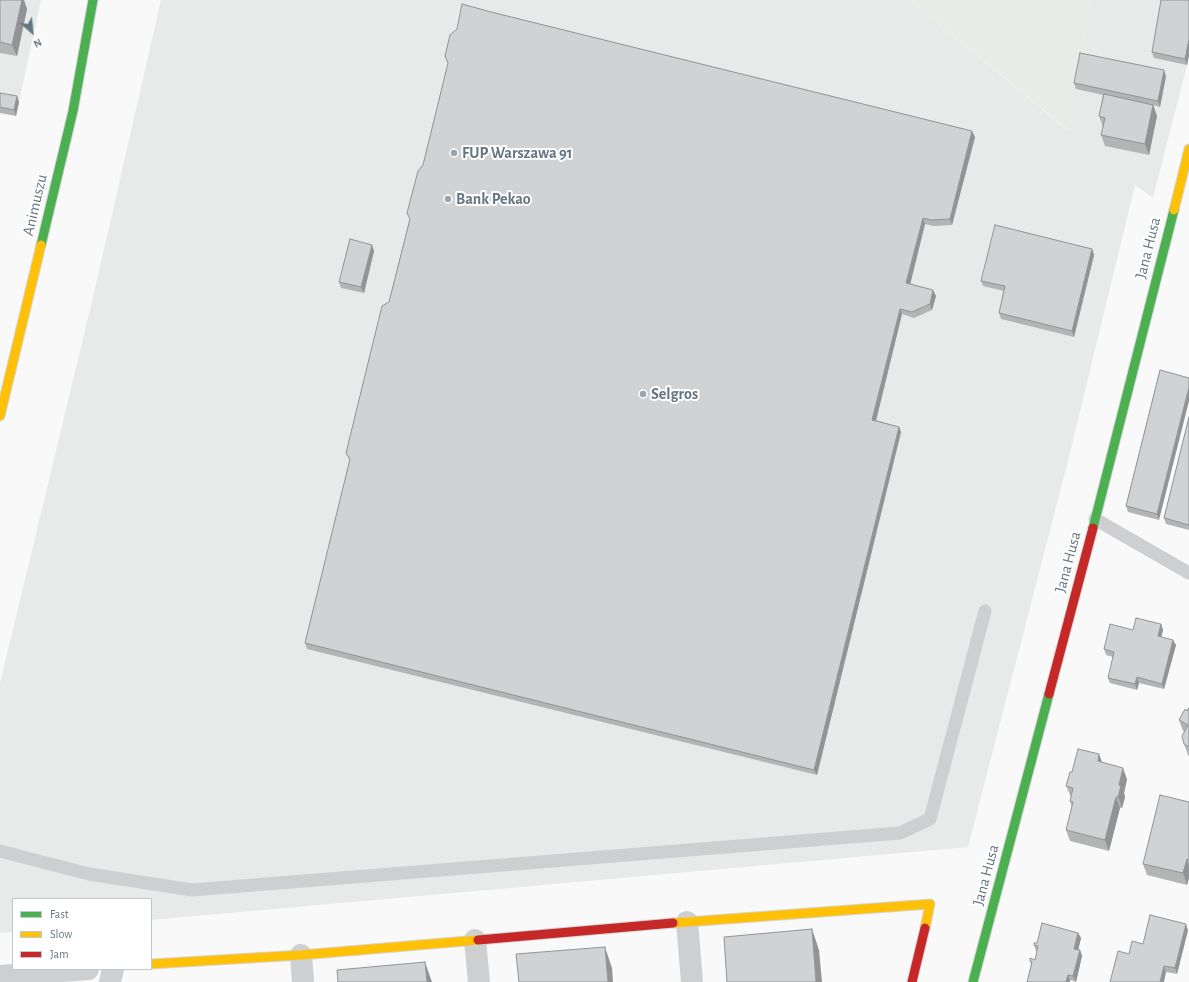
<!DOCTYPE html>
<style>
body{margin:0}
#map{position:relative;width:1189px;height:982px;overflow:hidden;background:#f9f9f9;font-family:"Alegreya Sans",sans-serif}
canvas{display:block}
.legend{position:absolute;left:12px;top:898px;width:140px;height:72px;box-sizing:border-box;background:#fff;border:1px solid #c1c8cd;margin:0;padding:5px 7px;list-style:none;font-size:12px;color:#657683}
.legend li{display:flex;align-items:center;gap:8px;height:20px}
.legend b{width:20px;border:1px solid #c1c8cd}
.north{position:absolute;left:12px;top:12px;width:40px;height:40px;-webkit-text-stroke:3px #fff;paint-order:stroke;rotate:153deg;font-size:11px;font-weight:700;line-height:16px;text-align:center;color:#657683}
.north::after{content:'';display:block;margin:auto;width:14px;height:18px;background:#657683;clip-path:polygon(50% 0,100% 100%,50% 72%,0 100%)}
</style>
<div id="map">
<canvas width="1189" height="982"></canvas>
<ul class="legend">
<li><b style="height:5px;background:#4caf50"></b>Fast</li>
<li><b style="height:5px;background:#ffc107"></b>Slow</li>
<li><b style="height:5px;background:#c62828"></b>Jam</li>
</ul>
<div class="north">N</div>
</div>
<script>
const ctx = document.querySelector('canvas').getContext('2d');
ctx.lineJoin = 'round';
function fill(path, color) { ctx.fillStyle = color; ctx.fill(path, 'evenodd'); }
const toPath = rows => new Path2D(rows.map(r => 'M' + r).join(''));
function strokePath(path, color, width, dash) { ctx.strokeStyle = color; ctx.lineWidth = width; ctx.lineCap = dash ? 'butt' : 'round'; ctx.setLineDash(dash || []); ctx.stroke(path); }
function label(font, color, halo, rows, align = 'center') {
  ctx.font = font + ' "Alegreya Sans",sans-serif'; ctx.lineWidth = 4; ctx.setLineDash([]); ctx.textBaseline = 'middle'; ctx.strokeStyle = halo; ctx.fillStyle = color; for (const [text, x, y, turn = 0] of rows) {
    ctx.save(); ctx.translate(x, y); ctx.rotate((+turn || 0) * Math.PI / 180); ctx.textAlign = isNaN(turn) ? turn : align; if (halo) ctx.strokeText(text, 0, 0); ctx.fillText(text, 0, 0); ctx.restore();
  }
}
fill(toPath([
 [0,0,41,0,19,102,0,98],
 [161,0,909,0,1067,130,1092,0,1189,0,1189,58,1153,198,1135,185,1068,461,968,847,151,920,151,899,13,899,13,932,0,933,0,683,94,293]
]), '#e8e9e9');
fill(toPath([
 [909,0,1092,0,1068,130]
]), '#e8ebe6');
const fast = toPath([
 [41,245,73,111,93,0],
 [1093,528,1174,210],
 [973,982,1049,694]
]);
const slow = toPath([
 [1174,210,1189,149],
 [0,416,41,245],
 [673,923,930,904,925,928],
 [151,964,301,955,478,940]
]);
const jam = toPath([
 [1049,694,1093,528],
 [478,940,673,923],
 [912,982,925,928]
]);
strokePath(fast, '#d5d6d7', 11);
strokePath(slow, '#d5d6d7', 11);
strokePath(jam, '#d5d6d7', 11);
strokePath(toPath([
 [1095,519,1189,573],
 [0,851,89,874,192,890,900,833,930,819,985,611]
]), '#cecfd0', 13);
strokePath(toPath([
 [687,922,692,982],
 [475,940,479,982],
 [301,955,303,982],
 [0,976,88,969],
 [110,982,113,969]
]), '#cecfd0', 22);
strokePath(fast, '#4caf50', 9);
strokePath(slow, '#ffc107', 9);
strokePath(jam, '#c62828', 9);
fill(toPath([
 [0,0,24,0,27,9,17,56,0,53],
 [1189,0,1189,55,1187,65,1154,58,1152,52],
 [491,12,975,137,952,225,934,226,925,224,910,284,933,290,936,296,932,310,914,318,902,314,876,420,899,427,901,432,817,775,307,649,305,643,350,461,346,453,389,302,448,64,445,56],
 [1166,76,1160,107,1153,105,1157,116,1149,155,1105,146,1101,135,1103,127,1099,116,1103,95,1076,89,1074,83],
 [0,93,19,102,16,116,0,113],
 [1092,249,1094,255,1074,337,1001,319,999,313,1004,291,983,286,981,281],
 [374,251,364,293,341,288,339,282],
 [1160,370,1159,520,1128,512,1126,506],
 [1189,417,1189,530,1166,524,1164,518],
 [1161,624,1163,630,1161,637,1176,645,1164,689,1139,683,1137,690,1110,683,1108,678,1113,657,1106,655,1104,649,1133,630],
 [1189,708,1189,756,1188,755,1184,744,1184,731,1183,731,1179,720,1187,711],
 [1099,754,1102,762,1127,779,1124,793,1125,797,1122,808,1120,808,1109,851,1070,841,1066,830,1072,807,1070,801,1071,797,1066,786,1072,772],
 [1189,802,1189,878,1187,885,1147,875,1143,864],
 [1188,930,1177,974,1166,972,1129,954,1143,944],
 [1078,933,1081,938,1078,950,1080,950,1082,956,1076,982,1070,980,1070,982,1027,982,1031,965,1030,961,1035,960,1037,951,1036,951,1034,945,1037,943]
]), '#b3b5b5');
fill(toPath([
 [22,0,24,0,27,9,17,56,12,45],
 [1189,39,1189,55,1187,65,1185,59],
 [1164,70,1166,76,1160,107,1158,101],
 [17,96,19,102,16,116,14,110],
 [1153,105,1157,116,1149,155,1145,144],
 [972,131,975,137,952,225,950,219],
 [923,218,925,224,909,289,906,283],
 [372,245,374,251,364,293,361,287],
 [1092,249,1094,255,1074,337,1072,331],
 [933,290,936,296,932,310,930,304],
 [900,309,902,314,875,425,872,420],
 [1189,387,1189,401,1159,520,1157,514],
 [899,427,901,432,817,775,814,770],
 [1161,624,1163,630,1160,642,1158,636],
 [1173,640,1176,645,1164,689,1162,684],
 [1137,677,1139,683,1137,690,1135,684],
 [1099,754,1103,766,1098,761],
 [1123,768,1127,779,1124,793,1125,797,1122,808,1118,797,1119,785],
 [1116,797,1120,808,1109,851,1105,840],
 [1187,859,1189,865,1189,878,1187,885,1183,873],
 [1186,924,1188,930,1177,974,1175,968],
 [812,929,819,950,822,982,816,982],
 [1078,933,1081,938,1077,955,1074,949],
 [605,947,612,968,613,982,608,982],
 [1080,950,1082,956,1076,982,1073,976],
 [425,962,432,982,427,982],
 [1164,966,1166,972,1164,982,1160,982],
 [1068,975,1070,980,1070,982,1066,982]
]), '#929394');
const building = toPath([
 [0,0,22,0,12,45,0,42,0,0],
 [1161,0,1189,0,1189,39,1185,59,1152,52,1161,0],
 [462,4,491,12,972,131,950,219,932,220,923,218,906,283,933,290,930,304,912,312,900,309,872,420,899,427,814,770,305,643,350,459,346,453,368,363,382,306,389,302,410,219,407,213,418,171,423,165,448,63,445,56,450,35,457,29,462,4],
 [1080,53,1164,70,1158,101,1074,83,1080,53],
 [0,93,17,96,14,110,0,107,0,93],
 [1104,94,1153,105,1145,144,1101,135,1105,118,1099,116,1104,94],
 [995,225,1092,249,1072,331,999,313,1005,286,981,281,995,225],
 [350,239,372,245,361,287,339,282,350,239],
 [1160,370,1189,378,1189,387,1157,514,1126,506,1160,370],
 [1189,417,1189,525,1164,518,1189,417],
 [1136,618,1161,624,1158,636,1173,640,1162,684,1137,677,1135,684,1108,678,1114,652,1104,649,1110,624,1133,630,1136,618],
 [1189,708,1189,747,1184,744,1182,736,1188,725,1179,720,1185,709,1187,711,1189,708],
 [1078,749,1099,754,1098,761,1123,768,1119,785,1121,786,1118,797,1116,797,1105,840,1066,830,1073,802,1070,801,1073,788,1066,786,1070,772,1072,772,1078,749],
 [1160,795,1189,802,1189,860,1187,859,1183,873,1143,864,1160,795],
 [1150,915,1186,924,1175,968,1164,966,1160,982,1110,982,1118,951,1129,954,1132,941,1143,944,1150,915],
 [1042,923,1078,933,1074,949,1080,950,1073,976,1068,975,1066,982,1027,982,1032,962,1030,961,1030,958,1035,960,1038,946,1034,945,1034,943,1037,943,1042,923],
 [812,929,816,982,727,982,724,937,812,929],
 [605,947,608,982,519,982,516,954,605,947],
 [425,962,427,982,338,982,337,970,425,962]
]);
fill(building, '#d0d2d3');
strokePath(building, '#929394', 1);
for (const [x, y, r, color] of [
 [454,153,4,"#99a4ac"],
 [448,199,4,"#99a4ac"],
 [643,394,4,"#99a4ac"]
]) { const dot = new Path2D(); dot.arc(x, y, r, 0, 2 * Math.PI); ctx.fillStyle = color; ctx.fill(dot); strokePath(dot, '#fff', 1.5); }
label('bold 16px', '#657683', '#fff', [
 ["FUP Warszawa 91",462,153],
 ["Bank Pekao",456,199],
 ["Selgros",651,394]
], 'left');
label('16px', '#657683', '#fff', [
 ["Animuszu",35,205,-77],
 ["Jana Husa",1148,248,-76],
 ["Jana Husa",1068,562,-75],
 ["Jana Husa",986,875,-75]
]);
</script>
